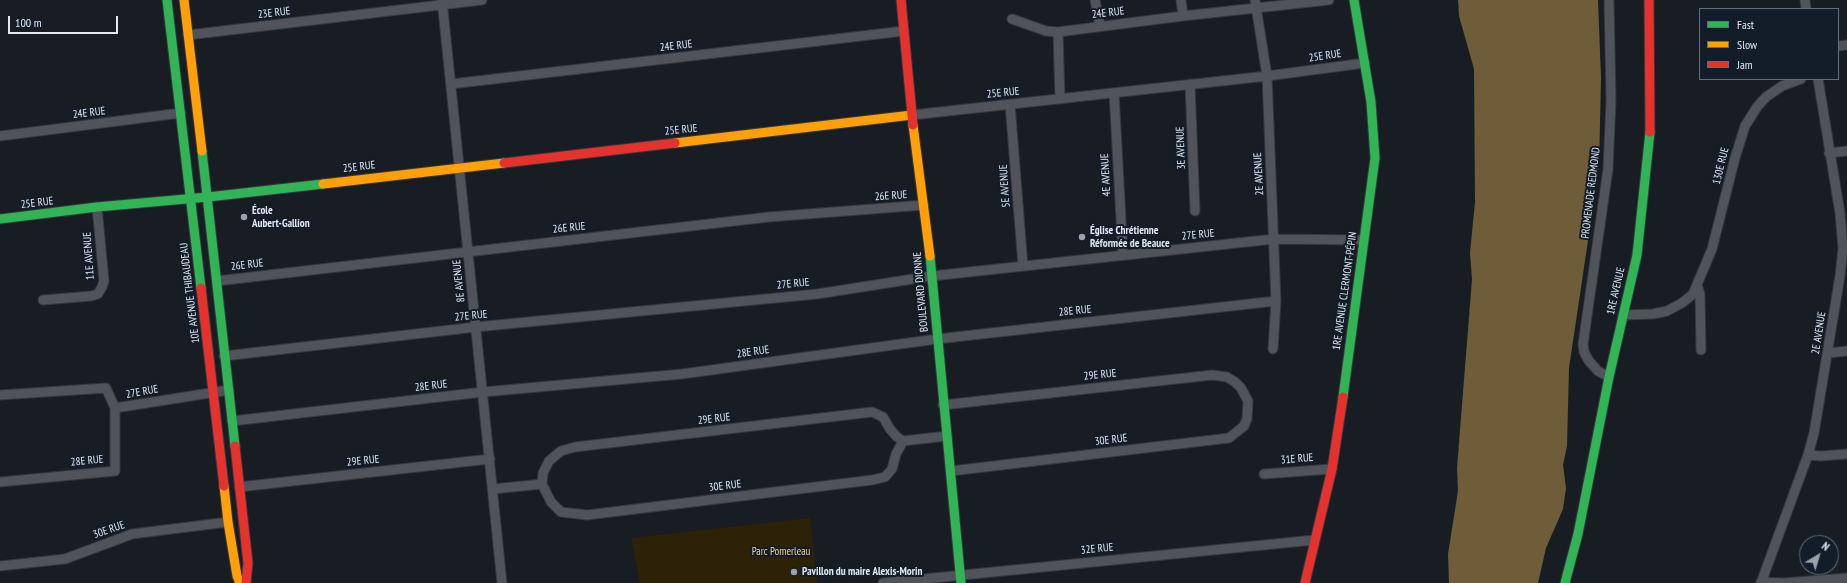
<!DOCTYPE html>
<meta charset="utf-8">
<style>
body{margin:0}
#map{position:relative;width:1847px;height:583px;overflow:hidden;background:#181d24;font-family:"PT Sans Narrow",sans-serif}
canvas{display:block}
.legend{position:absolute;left:1699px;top:8px;width:140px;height:72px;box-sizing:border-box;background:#131c29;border:1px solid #666e79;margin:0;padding:5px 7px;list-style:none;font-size:12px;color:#e3e9f2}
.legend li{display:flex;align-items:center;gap:8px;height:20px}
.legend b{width:20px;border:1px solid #666e79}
.north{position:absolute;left:1799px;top:535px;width:40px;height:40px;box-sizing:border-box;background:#131c29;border:1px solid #666e79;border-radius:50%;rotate:38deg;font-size:11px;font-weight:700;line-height:16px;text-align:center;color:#e3e9f2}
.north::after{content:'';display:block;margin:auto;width:14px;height:18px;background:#9ca2aa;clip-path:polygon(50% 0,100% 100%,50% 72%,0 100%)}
.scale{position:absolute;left:8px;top:16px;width:110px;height:18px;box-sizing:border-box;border:2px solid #e3e9f2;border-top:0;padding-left:5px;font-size:12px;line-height:14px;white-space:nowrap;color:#e3e9f2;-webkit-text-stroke:3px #131c29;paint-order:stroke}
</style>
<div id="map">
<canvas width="1847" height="583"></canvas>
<ul class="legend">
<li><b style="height:5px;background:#30b455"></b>Fast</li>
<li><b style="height:5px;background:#ff9f0a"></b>Slow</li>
<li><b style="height:5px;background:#e5322d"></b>Jam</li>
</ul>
<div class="north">N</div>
<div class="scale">100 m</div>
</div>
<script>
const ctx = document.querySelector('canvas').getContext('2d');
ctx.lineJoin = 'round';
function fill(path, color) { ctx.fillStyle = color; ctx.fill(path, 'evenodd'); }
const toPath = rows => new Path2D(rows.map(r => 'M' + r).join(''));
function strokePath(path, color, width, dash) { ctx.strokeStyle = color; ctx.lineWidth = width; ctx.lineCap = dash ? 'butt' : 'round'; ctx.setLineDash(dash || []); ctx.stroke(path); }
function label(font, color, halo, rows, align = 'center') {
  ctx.font = font + ' "PT Sans Narrow",sans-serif'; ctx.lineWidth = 4; ctx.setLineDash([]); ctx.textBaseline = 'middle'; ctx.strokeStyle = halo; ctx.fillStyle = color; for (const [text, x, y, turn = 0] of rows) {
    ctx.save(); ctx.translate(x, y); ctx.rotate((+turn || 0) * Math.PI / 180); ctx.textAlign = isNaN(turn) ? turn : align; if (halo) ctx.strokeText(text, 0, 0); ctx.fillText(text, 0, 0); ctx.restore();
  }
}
fill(toPath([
 [810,518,817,583,640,583,631,538]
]), '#2d2207');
fill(toPath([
 [1458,0,1598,0,1601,78,1599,167,1569,368,1567,446,1563,465,1566,488,1563,509,1546,548,1538,583,1449,583,1448,554,1458,491,1457,468,1472,279,1470,253,1475,202,1474,69,1459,16]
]), '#6e5d38');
const street = toPath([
 [442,0,502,583],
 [1095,0,1100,26],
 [1181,0,1183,16],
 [1255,0,1267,76,1276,301,1273,349],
 [1609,0,1611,101,1608,169,1583,344,1584,352,1589,361,1598,371,1609,377],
 [1805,0,1806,9],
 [1012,19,1046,31,1058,32,1183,16,1329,0],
 [1058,32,1060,99],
 [188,35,482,0],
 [1838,46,1847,45],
 [451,84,904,31],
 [1190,84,1195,211],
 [1114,93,1123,255],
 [1010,104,1023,266],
 [912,115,1267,76,1365,63],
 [0,136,181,113],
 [1829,153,1847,151],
 [217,281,769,217,924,205],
 [1697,285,1700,294,1701,350],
 [43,300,91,296,98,294,102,287,104,281,97,207],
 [1623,315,1653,314,1667,311,1682,303,1693,294,1712,249,1735,158,1745,126,1757,107,1766,97,1782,86,1801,79],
 [1829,353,1847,351],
 [224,356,476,327,817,294,932,276,1274,239,1364,240],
 [0,395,106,388,115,408,229,390],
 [943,405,1212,375,1227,377,1235,382,1241,388,1248,401,1247,419,1244,426,1229,438,951,471],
 [232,421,483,392,682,374,937,339,1276,301],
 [1808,455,1821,456,1847,454],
 [1264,474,1332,469],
 [0,482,115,471,115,408],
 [542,484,551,502,561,512,587,515,872,480,885,477,892,469,896,454,903,441],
 [239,487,490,459],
 [493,489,542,484,543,473,549,461,561,451,575,447,872,412,883,417,890,429,897,437,903,441,947,436],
 [0,566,65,559,132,534,228,522],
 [1761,582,1783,583,1847,578],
 [883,583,1314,540],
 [1761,583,1808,455,1814,433,1840,276,1843,248,1840,213,1818,79]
]);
const fast = toPath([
 [167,0,201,288],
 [202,151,235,446],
 [0,219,97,207,208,197,323,184],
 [930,256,961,583],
 [1343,397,1375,158,1371,102,1354,0],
 [1565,583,1578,534,1609,377,1637,255,1650,132]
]);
const slow = toPath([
 [184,0,202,151],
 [913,125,930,256],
 [675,143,912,115],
 [323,184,504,163],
 [224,486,228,522,237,576,240,583]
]);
const jam = toPath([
 [901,0,913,125],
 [1649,0,1650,132],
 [504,163,675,143],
 [201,288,224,486],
 [235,446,248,563,246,583],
 [1305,583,1332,469,1343,397]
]);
strokePath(street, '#35383e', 11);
strokePath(fast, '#35383e', 11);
strokePath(slow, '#35383e', 11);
strokePath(jam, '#35383e', 11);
strokePath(street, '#50545a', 9);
strokePath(fast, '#30b455', 9);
strokePath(slow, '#ff9f0a', 9);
strokePath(jam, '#e5322d', 9);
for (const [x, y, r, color] of [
 [244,217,4,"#9ca2aa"],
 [1082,237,4,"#9ca2aa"],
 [794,572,4,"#9ca2aa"]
]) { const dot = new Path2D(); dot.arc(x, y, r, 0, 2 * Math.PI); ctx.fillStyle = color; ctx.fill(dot); strokePath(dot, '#131c29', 1.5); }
label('11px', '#e3e9f2', '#131c29', [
 ["23E RUE",274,13,-7],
 ["24E RUE",1108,13,-7],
 ["24E RUE",676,46,-7],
 ["25E RUE",1325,56,-8],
 ["25E RUE",1003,93,-6],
 ["24E RUE",89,113,-7],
 ["25E RUE",681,130,-6],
 ["3E AVENUE",1181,148,-92],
 ["130E RUE",1721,166,-76],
 ["25E RUE",359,167,-7],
 ["2E AVENUE",1259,174,-93],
 ["4E AVENUE",1106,175,-93],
 ["5E AVENUE",1005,186,-94],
 ["PROMENADE REDMOND",1591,193,-83],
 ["26E RUE",891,196,-4],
 ["25E RUE",37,203,-7],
 ["26E RUE",569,228,-6],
 ["27E RUE",1198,235,-6],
 ["11E AVENUE",89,256,-94],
 ["26E RUE",247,265,-7],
 ["8E AVENUE",459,281,-96],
 ["27E RUE",793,284,-6],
 ["1RE AVENUE CLERMONT-PÉPIN",1345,291,-82],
 ["1RE AVENUE",1616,291,-77],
 ["BOULEVARD DIONNE",921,292,-95],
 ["10E AVENUE THIBAUDEAU",190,293,-97],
 ["28E RUE",1075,311,-6],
 ["27E RUE",471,316,-6],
 ["2E AVENUE",1819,333,-81],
 ["28E RUE",753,352,-8],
 ["29E RUE",1100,375,-6],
 ["28E RUE",431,386,-7],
 ["27E RUE",142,392,-10],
 ["29E RUE",714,419,-7],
 ["30E RUE",1111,440,-7],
 ["31E RUE",1297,459,-5],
 ["28E RUE",87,461,-6],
 ["29E RUE",363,461,-6],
 ["30E RUE",725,486,-7],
 ["30E RUE",109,530,-19],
 ["32E RUE",1097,549,-6]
]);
label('bold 11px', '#e3e9f2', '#131c29', [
 ["École",252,211],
 ["Aubert-Gallion",252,224],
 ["Église Chrétienne",1090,231],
 ["Réformée de Beauce",1090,244],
 ["Pavillon du maire Alexis-Morin",802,572]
], 'left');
label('11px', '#f2d38e', '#131c29', [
 ["Parc Pomerleau",781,552]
]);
</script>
